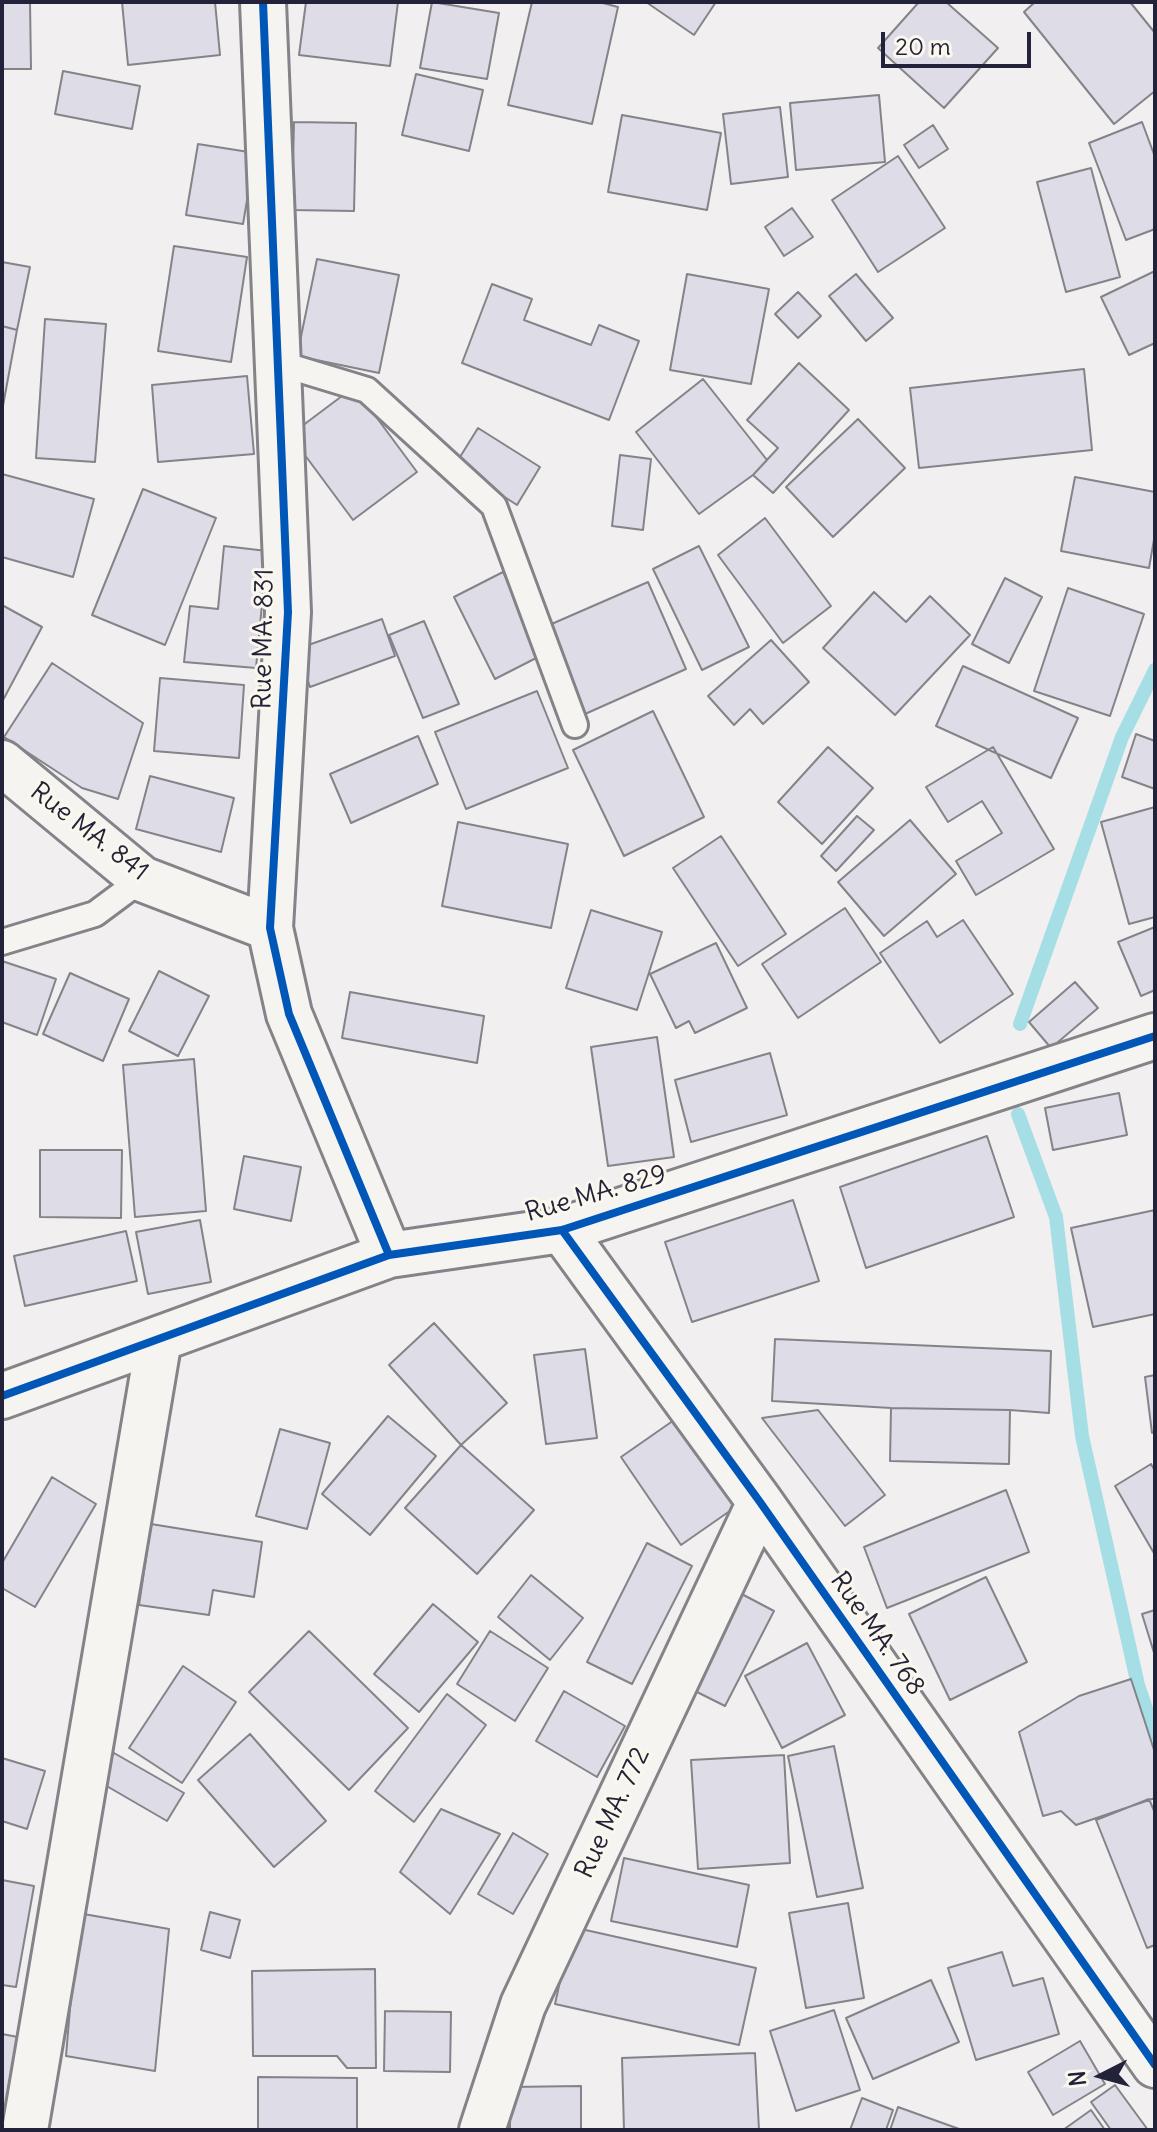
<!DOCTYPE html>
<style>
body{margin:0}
#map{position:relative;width:1157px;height:2132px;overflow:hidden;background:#f1eff0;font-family:Delius,sans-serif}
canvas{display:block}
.frame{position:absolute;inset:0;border:4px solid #22223b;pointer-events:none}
.north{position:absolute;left:1061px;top:2036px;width:80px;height:80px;-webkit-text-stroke:6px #fbf7ec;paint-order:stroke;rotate:264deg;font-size:22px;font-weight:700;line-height:32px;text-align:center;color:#22223b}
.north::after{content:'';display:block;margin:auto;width:28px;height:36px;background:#22223b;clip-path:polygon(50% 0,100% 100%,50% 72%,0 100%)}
.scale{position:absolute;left:881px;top:32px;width:150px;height:36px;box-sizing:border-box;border:4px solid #22223b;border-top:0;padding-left:10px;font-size:24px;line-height:28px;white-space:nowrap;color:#22223b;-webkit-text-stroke:6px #fbf7ec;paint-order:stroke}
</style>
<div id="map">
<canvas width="1157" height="2132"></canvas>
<div class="frame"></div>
<div class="north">N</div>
<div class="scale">20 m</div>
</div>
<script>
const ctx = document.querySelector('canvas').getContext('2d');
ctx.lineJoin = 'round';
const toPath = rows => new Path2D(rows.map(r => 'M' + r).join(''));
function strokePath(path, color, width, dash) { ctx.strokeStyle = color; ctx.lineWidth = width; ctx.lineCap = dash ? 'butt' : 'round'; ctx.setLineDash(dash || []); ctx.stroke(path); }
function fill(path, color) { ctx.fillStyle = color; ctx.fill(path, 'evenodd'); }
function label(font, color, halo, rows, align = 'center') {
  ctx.font = font + ' Delius,sans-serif'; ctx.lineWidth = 6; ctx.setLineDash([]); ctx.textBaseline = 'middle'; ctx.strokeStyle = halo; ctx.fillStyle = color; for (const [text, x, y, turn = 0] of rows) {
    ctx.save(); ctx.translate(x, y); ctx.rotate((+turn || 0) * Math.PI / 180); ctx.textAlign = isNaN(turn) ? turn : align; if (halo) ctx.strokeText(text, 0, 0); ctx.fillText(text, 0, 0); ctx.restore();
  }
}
strokePath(toPath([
 [1020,1024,1122,737,1155,670],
 [1018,1114,1056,1217,1082,1436,1138,1685,1155,1735]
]), '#a6dee5', 14);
const building = toPath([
 [2,2,30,2,31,69,2,69,2,2],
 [122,2,215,2,220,55,128,65,122,2],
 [306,2,398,2,390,66,299,55,306,2],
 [432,2,499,13,487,79,420,68,432,2],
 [532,2,599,2,618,7,592,124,508,105,532,2],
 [646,2,716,2,694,35,646,2],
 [919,2,946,2,998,48,944,108,878,48,919,2],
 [1035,2,1130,2,1155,33,1155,91,1114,124,1024,12,1035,2],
 [63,71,140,86,132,129,55,114,63,71],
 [416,74,483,90,469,151,402,135,416,74],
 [879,95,885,162,796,170,790,103,879,95],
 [780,107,788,177,731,184,723,114,780,107],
 [622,115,721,133,707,210,608,192,622,115],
 [294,122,356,123,354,211,292,210,294,122],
 [1142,122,1155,157,1155,229,1126,240,1089,143,1142,122],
 [933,125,948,149,919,168,904,145,933,125],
 [198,144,255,153,243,224,186,215,198,144],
 [898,156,945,228,878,272,832,200,898,156],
 [1091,168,1120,277,1066,292,1037,182,1091,168],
 [792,208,813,237,784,256,765,227,792,208],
 [174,246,247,257,231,362,158,351,174,246],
 [317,259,399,275,379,373,297,356,317,259],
 [2,262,30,267,17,330,2,326,2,262],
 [1155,271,1155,343,1129,355,1101,297,1155,271],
 [687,274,769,289,751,384,670,370,687,274],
 [856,274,893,318,866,341,829,296,856,274],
 [492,284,532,299,524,320,591,345,599,325,639,341,609,420,462,363,492,284],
 [798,292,821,316,798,338,775,314,798,292],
 [45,319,106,324,95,462,36,458,45,319],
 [2,326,17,330,2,411,2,326],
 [799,363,849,410,773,493,753,475,778,448,747,420,799,363],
 [1084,369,1092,450,919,468,910,388,1084,369],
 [247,376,254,454,158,462,152,385,247,376],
 [703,379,767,460,753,475,699,514,636,432,703,379],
 [354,387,417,472,353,520,290,435,354,387],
 [858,419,905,468,833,537,786,487,858,419],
 [478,428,540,467,517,505,455,465,478,428],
 [620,455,651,459,643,530,612,526,620,455],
 [2,474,94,499,73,577,2,557,2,474],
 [1075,477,1155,492,1155,534,1149,568,1061,551,1075,477],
 [143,489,216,518,165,645,92,615,143,489],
 [765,518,831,606,783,643,718,555,765,518],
 [224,546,267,551,256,668,184,662,190,606,218,609,224,546],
 [699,546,749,647,702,670,653,569,699,546],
 [503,572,544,654,495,679,454,597,503,572],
 [1005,578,1042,597,1009,663,972,644,1005,578],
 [648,582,686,669,585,714,547,626,648,582],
 [1068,588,1144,614,1110,716,1034,691,1068,588],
 [874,592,906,622,930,596,970,635,895,715,823,648,874,592],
 [2,605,42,627,2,702,2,605],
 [382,619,395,656,310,687,297,649,382,619],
 [424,621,459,704,423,718,389,635,424,621],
 [771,640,809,682,763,724,750,709,734,725,708,696,771,640],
 [52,663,143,723,118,799,82,788,4,737,52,663],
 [963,666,1078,718,1051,778,936,726,963,666],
 [160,678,244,685,239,758,154,751,160,678],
 [537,691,568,768,466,809,435,732,537,691],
 [653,711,704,817,624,856,573,750,653,711],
 [1136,734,1155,741,1155,789,1122,777,1136,734],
 [418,736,438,784,351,823,330,774,418,736],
 [828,747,873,788,822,844,778,802,828,747],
 [993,747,1054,849,976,895,956,861,1002,833,982,801,948,822,926,787,993,747],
 [150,776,234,798,221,852,136,829,150,776],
 [1155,807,1155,917,1129,924,1101,822,1155,807],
 [857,816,874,830,836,871,821,856,857,816],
 [910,820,956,874,884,936,838,882,910,820],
 [458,822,568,844,551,928,442,906,458,822],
 [721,836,786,934,738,966,673,868,721,836],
 [845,908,881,962,798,1018,762,964,845,908],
 [591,910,662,932,637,1010,566,988,591,910],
 [963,920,1013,994,940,1043,880,953,927,921,937,937,963,920],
 [1155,927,1155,990,1141,996,1118,942,1155,927],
 [716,943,747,1008,695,1033,689,1021,676,1028,650,974,716,943],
 [2,961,56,979,37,1035,2,1022,2,961],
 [159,971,209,996,178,1056,129,1031,159,971],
 [70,973,129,999,103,1061,43,1034,70,973],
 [1075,982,1098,1008,1051,1048,1029,1022,1075,982],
 [350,992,484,1016,477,1063,342,1038,350,992],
 [657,1037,674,1157,608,1166,591,1047,657,1037],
 [770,1053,787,1115,691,1142,675,1080,770,1053],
 [194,1059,206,1211,135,1217,123,1065,194,1059],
 [1119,1093,1127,1135,1053,1150,1045,1108,1119,1093],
 [987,1136,1014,1217,866,1268,840,1187,987,1136],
 [40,1150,122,1150,121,1218,40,1217,40,1150],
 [244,1156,301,1167,291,1221,234,1209,244,1156],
 [793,1200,819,1281,692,1322,665,1242,793,1200],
 [1155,1210,1155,1314,1093,1327,1071,1228,1155,1210],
 [200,1220,211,1282,148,1294,136,1232,200,1220],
 [126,1231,137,1281,25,1306,14,1256,126,1231],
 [434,1323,507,1403,461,1445,389,1365,434,1323],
 [775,1339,1051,1351,1049,1413,1010,1410,891,1408,772,1401,775,1339],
 [585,1349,597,1438,546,1444,534,1355,585,1349],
 [1155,1375,1155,1431,1152,1433,1145,1377,1155,1375],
 [891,1408,1010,1410,1009,1464,890,1461,891,1408],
 [818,1410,885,1495,845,1526,762,1418,818,1410],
 [388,1416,436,1456,370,1535,322,1494,388,1416],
 [677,1418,737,1506,681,1545,621,1457,677,1418],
 [280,1429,330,1443,307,1529,256,1516,280,1429],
 [461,1445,534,1510,477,1574,405,1508,461,1445],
 [1151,1464,1155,1471,1155,1555,1115,1486,1151,1464],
 [52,1477,96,1504,35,1607,2,1588,2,1563,52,1477],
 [1006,1490,1029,1552,887,1608,864,1547,1006,1490],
 [151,1524,262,1542,254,1597,213,1590,209,1615,139,1605,151,1524],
 [647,1543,692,1566,632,1684,587,1662,647,1543],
 [531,1575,583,1618,550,1660,498,1617,531,1575],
 [986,1577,1027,1662,950,1700,909,1614,986,1577],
 [736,1591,774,1611,725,1706,687,1687,736,1591],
 [433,1604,478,1642,419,1712,374,1674,433,1604],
 [1155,1610,1155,1656,1142,1614,1155,1610],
 [309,1631,408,1728,349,1790,249,1692,309,1631],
 [490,1631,548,1668,515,1721,457,1684,490,1631],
 [807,1643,845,1715,782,1748,745,1676,807,1643],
 [183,1666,236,1702,182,1783,129,1748,183,1666],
 [1131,1679,1155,1753,1155,1798,1076,1825,1061,1811,1043,1816,1019,1732,1079,1696,1131,1679],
 [564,1691,625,1726,597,1777,536,1741,564,1691],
 [447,1694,486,1725,414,1822,375,1791,447,1694],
 [250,1734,326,1821,274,1867,198,1780,250,1734],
 [834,1746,863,1888,817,1897,788,1756,834,1746],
 [114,1753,184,1793,167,1821,98,1781,114,1753],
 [784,1755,790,1863,698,1869,691,1760,784,1755],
 [2,1758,45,1771,27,1829,2,1821,2,1758],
 [1149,1799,1155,1813,1155,1945,1147,1948,1096,1820,1149,1799],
 [441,1809,500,1834,450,1914,400,1872,441,1809],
 [513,1833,548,1854,513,1914,478,1894,513,1833],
 [624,1858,749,1885,737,1947,611,1921,624,1858],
 [2,1880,34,1886,16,1987,2,1985,2,1880],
 [848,1903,864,1998,806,2008,789,1913,848,1903],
 [210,1912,240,1920,230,1958,201,1950,210,1912],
 [78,1913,169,1929,155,2071,66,2056,78,1913],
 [572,1927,756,1968,739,2045,555,2004,572,1927],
 [1002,1952,1013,1986,1043,1978,1059,2034,976,2060,948,1968,1002,1952],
 [375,1969,376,2068,347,2068,337,2056,253,2056,252,1971,375,1969],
 [931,1980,959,2042,873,2079,846,2018,931,1980],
 [834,2010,860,2090,796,2111,770,2031,834,2010],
 [385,2011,451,2012,450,2072,384,2071,385,2011],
 [2,2034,23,2038,10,2110,2,2108,2,2034],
 [1080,2041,1105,2084,1053,2115,1028,2072,1080,2041],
 [755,2053,759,2130,624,2130,622,2058,755,2053],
 [258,2077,357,2078,357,2130,258,2130,258,2077],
 [1115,2085,1148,2130,1111,2130,1091,2102,1115,2085],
 [581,2086,581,2130,510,2130,510,2087,581,2086],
 [862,2098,893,2110,886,2130,850,2130,862,2098],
 [898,2107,962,2130,890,2130,898,2107],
 [1091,2110,1105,2130,1063,2130,1091,2110]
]);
fill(building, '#dddce7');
strokePath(building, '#848388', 2);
const lane = toPath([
 [278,363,367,390,494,506,575,725],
 [2,942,95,914,142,879]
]);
const street = toPath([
 [263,2,288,612,270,928,289,1014,389,1255],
 [2,763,142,879,270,928],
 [562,1230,760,1502,1155,2065],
 [2,1396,389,1255,562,1230,1155,1036],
 [25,2130,159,1339],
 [482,2130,523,2005,760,1502]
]);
strokePath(lane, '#848388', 30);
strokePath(street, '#848388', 50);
strokePath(lane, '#f5f4f1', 24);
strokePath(street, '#f5f4f1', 44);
strokePath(toPath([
 [263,2,288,612,270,928,289,1014,389,1255],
 [562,1230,760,1502,1155,2065],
 [2,1396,389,1255,562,1230,1155,1036]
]), '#0057b8', 8);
label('26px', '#22223b', '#fbf7ec', [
 ["Rue MA. 831",264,639,-89],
 ["Rue MA. 841",89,832,38],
 ["Rue MA. 829",596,1194,-16],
 ["Rue MA. 768",877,1634,55],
 ["Rue MA. 772",613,1813,-65]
]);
</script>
